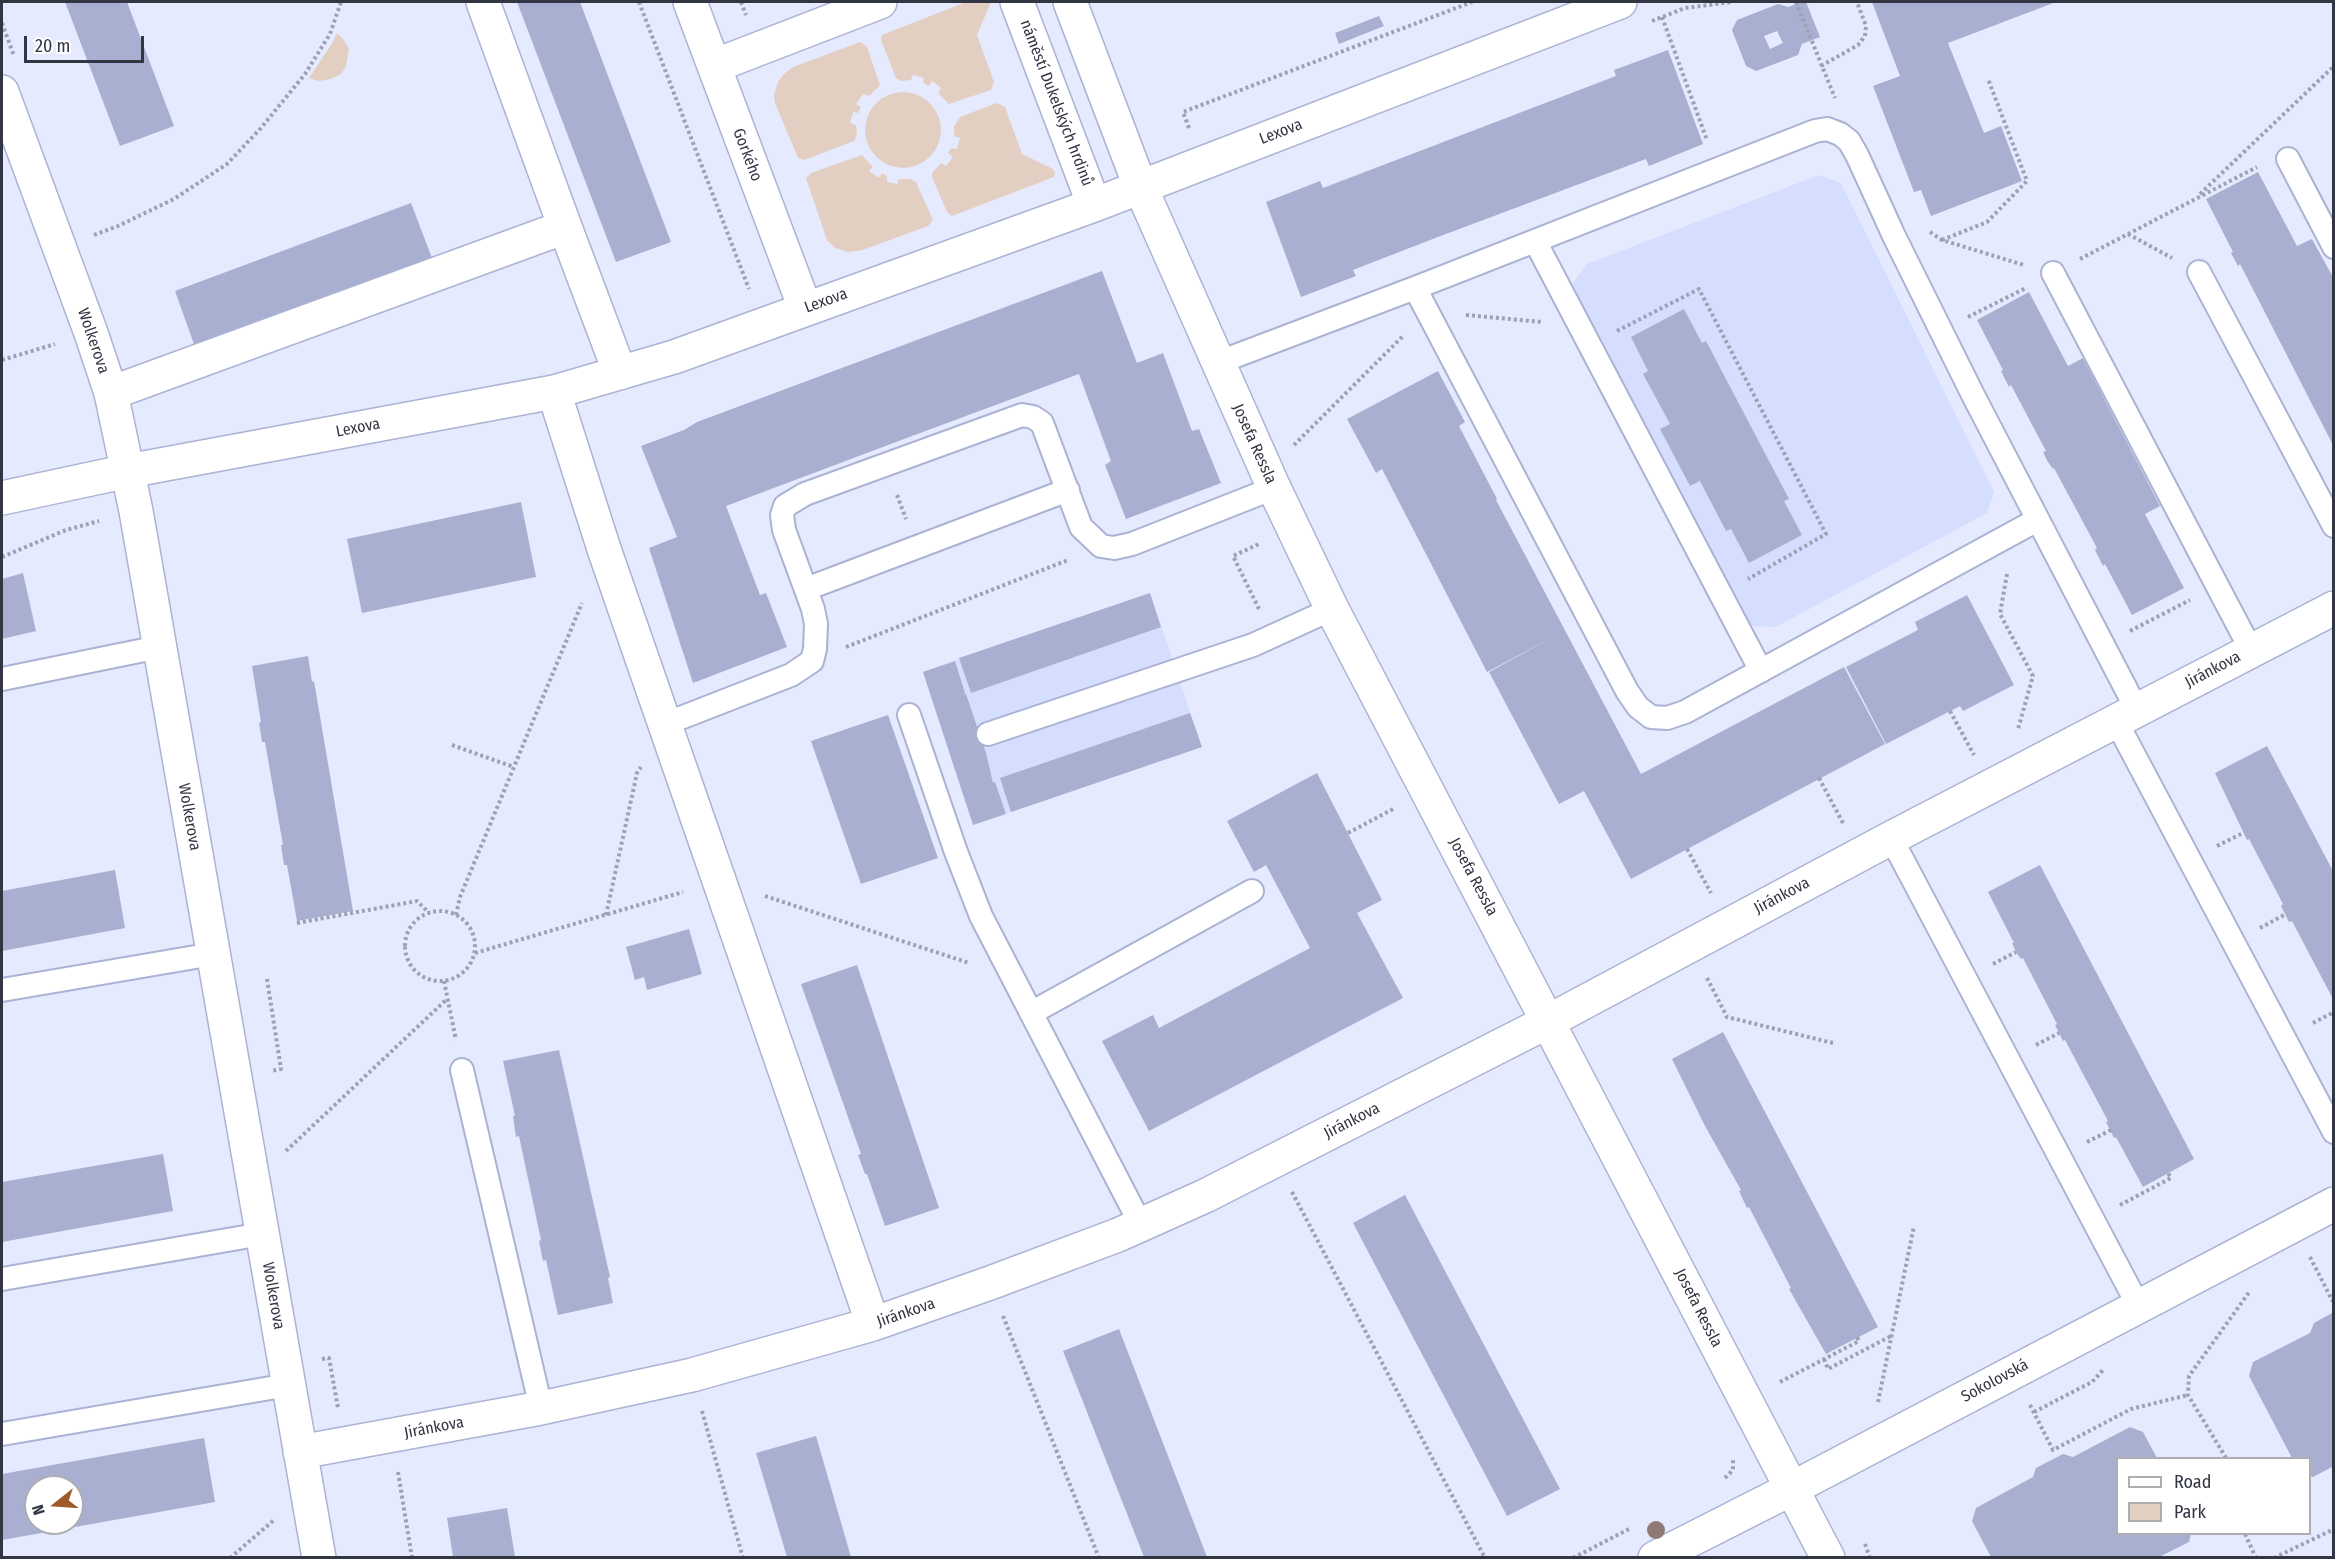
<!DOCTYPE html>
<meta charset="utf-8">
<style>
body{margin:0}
#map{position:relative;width:2335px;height:1559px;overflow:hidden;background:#e5eaff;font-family:"Fira Sans Condensed",sans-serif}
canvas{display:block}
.frame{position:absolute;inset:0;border:3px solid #323542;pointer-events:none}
.legend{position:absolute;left:2116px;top:1457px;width:195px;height:78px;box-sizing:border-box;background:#fff;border:2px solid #adaeb3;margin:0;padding:8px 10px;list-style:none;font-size:18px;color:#323542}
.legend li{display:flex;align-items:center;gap:12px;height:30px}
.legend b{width:30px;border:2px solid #adaeb3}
.north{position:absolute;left:24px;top:1475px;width:60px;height:60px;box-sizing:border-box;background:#fff;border:2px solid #adaeb3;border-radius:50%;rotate:253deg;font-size:16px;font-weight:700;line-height:24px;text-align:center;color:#323542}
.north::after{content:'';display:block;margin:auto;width:21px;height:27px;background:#9e5a2b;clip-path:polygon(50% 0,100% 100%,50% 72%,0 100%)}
.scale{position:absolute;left:24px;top:36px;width:120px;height:27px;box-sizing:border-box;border:3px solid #323542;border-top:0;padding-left:8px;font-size:18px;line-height:21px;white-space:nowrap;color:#323542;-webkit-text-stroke:4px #fff;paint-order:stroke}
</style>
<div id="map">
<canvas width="2335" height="1559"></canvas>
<div class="frame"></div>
<ul class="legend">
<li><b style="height:8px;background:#fff"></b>Road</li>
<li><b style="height:16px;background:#e3cfc2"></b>Park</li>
</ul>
<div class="north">N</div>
<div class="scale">20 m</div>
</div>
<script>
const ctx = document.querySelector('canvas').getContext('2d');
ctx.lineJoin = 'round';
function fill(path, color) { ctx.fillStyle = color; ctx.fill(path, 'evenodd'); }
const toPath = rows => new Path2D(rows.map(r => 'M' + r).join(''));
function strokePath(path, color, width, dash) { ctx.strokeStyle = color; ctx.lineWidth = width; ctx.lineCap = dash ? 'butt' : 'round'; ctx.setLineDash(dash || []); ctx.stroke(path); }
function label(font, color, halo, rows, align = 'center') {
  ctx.font = font + ' "Fira Sans Condensed",sans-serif'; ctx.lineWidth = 4.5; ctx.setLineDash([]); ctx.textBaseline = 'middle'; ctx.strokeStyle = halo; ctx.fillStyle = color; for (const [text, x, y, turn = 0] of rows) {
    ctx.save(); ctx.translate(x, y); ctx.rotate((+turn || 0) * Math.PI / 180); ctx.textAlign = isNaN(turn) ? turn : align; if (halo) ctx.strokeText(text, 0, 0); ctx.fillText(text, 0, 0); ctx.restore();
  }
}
fill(toPath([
 [1819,175,1841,183,1994,492,1987,513,1776,627,1751,626,1571,286,1587,264],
 [1150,593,1202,747,973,825,923,672]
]), '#d6deff');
fill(toPath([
 [966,2,991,2,977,35,994,82,991,90,949,104,938,93,941,88,932,81,929,86,923,83,924,78,913,75,911,80,901,81,896,78,881,40,882,35],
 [337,33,343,39,349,49,346,66,341,74,331,79,319,81,309,78,331,45],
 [860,42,867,47,880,85,869,96,863,94,856,104,861,107,858,113,853,112,850,123,856,125,857,135,854,141,804,160,798,158,775,103,774,95,778,82,783,75,793,67],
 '865 130a38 38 0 1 1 76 0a38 38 0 1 1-76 0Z',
 [997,103,1005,107,1022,154,1053,169,1055,173,1054,177,952,216,947,212,932,177,932,173,941,163,946,166,953,157,948,153,951,148,957,149,960,138,954,136,954,126,960,117],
 [862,155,873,167,869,171,879,178,882,173,887,176,887,182,897,184,899,179,910,179,916,182,933,220,928,226,863,250,848,252,835,248,827,240,806,178,811,173]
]), '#e3cfc2');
fill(toPath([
 [65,2,127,2,174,126,120,146],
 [517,2,580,2,671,242,616,262],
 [1803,2,1806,2,1820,37,1802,44,1798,55,1756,71,1746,66,1732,30,1737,20,1778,4,1788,7],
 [1777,31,1783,43,1770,49,1764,36],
 [1872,2,2056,2,1948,43,1984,133,2001,126,2022,181,1931,216,1921,190,1914,192,1873,86,1900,76],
 [1379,16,1384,26,1339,44,1335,33],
 [1668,50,1703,144,1649,166,1646,159,1430,240,1353,270,1356,276,1301,297,1266,202,1320,181,1323,188,1616,76,1614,70],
 [2258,172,2297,246,2312,239,2334,279,2334,447,2240,264,2238,266,2231,253,2233,252,2206,199],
 [411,203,432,258,195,347,175,291],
 [1102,271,1137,363,1163,353,1192,431,1199,429,1221,483,1126,519,1105,465,1111,461,1079,374,904,439,726,506,760,595,766,593,787,647,693,683,649,548,677,537,641,446,684,430,697,422],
 [2029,292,2068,366,2083,358,2160,506,2145,514,2184,588,2132,615,2105,564,2103,566,2095,550,2097,548,2054,468,2053,469,2048,462,2043,452,2046,451,2011,385,2009,387,2001,371,2003,370,1977,320],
 [1684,309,1702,343,1706,341,1789,499,1784,501,1802,535,1749,563,1731,529,1726,531,1700,481,1690,486,1660,429,1670,424,1643,374,1648,371,1631,337],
 [1438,371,1465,422,1459,426,1497,499,1496,500,1641,774,1844,667,1885,744,1631,879,1584,791,1559,804,1489,672,1553,637,1487,672,1382,469,1376,473,1347,419],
 [521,502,536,577,362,613,347,539],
 [23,573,36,631,2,639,2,579],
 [1150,593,1161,627,971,693,959,658],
 [1967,595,2014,685,1963,711,1960,706,1886,744,1846,667,1918,630,1915,622],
 [308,656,312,682,314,681,353,911,297,921,287,865,284,865,281,845,283,845,265,742,262,742,259,723,261,722,252,666],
 [955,661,965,693,964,695,966,694,986,753,993,783,995,782,1006,814,973,825,923,672],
 [1190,713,1202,747,1011,812,1000,778],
 [888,715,938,858,861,884,811,741],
 [2267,746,2334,873,2334,1001,2292,921,2289,922,2281,906,2283,904,2249,839,2247,840,2215,773],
 [1317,773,1382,900,1357,913,1403,998,1149,1131,1102,1041,1153,1015,1159,1028,1310,948,1266,865,1254,872,1227,821],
 [2040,865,2194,1159,2143,1187,2116,1137,2114,1138,2106,1122,2108,1121,2065,1040,2063,1041,2055,1025,2057,1024,2023,958,2021,959,2016,952,2012,943,2014,943,1988,892],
 [115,870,125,928,2,951,2,891],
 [689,929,702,974,647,990,644,977,635,980,626,947],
 [857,965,939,1208,885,1226,867,1174,865,1174,858,1155,861,1154,801,984],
 [1723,1032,1878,1327,1826,1354,1789,1289,1791,1288,1749,1207,1747,1208,1739,1191,1741,1190,1705,1126,1672,1059],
 [559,1050,610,1277,608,1278,613,1303,558,1315,546,1260,543,1261,539,1241,541,1240,519,1136,516,1137,513,1116,515,1116,503,1061],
 [163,1154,173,1211,2,1242,2,1182],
 [1405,1195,1560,1489,1507,1516,1353,1223],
 [2334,1312,2334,1466,2313,1477,2310,1476,2310,1458,2292,1458,2249,1376,2253,1362,2310,1333,2314,1323],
 [1119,1329,1207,1557,1144,1557,1063,1351],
 [2130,1427,2143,1432,2157,1458,2118,1458,2118,1534,2191,1534,2189,1542,2159,1557,1991,1557,1972,1521,1976,1508,2033,1477,2036,1468,2063,1454,2073,1457],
 [816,1436,851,1557,787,1557,756,1453],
 [204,1438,215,1502,2,1540,2,1474],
 [36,1487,72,1487,72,1523,36,1523],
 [507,1508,515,1557,453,1557,447,1518]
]), '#a8afd0');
const lane = toPath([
 [2288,159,2334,247],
 [1535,241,1761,671],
 [2199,272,2334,526],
 [2053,273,2251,650],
 [1415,288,1627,691,1638,707,1651,717,1667,718,1685,712,2037,520],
 [1217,363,1415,288,1815,131,1827,129,1840,134,1849,141,1857,155,1894,236,1973,395,2137,710],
 [806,589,1068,490],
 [2,679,159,647],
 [909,715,956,852,981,916,1141,1225],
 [2116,721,2334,1132],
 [665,724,791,675,812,661,815,649,816,624,813,609,784,530,782,515,785,506,805,494,1022,415,1033,417,1042,423,1081,527,1101,546,1114,548,1132,544,1274,488],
 [988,734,1253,645,1332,609],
 [1891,838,2138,1305],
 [2,990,213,954],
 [1031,1013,1252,891],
 [462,1070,541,1408],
 [2,1279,262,1234],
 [2,1434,288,1385]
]);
const street = toPath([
 [483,2,565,227,620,373],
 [690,2,805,308],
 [1017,2,1094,205],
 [1070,2,1140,186,1274,488,1332,609,1828,1558],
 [714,66,880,2],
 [2,92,91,333,111,393,136,511,319,1558],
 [554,392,604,549,873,1324],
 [111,393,565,227],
 [2,498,128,471,554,392,674,357,1094,205,1620,2],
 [300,1452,541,1408,692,1375,873,1324,990,1283,1118,1235,1205,1196,1549,1021,1891,838,2334,608],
 [1655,1558,1791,1489,2334,1204]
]);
strokePath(lane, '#abb3d4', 26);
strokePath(street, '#abb3d4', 36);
strokePath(toPath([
 [639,2,749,289],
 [741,2,746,15],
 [1796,2,1835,98],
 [1662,17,1707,140],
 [1652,21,1685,8,1732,2],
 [2,23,14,56],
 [1821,66,1858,45,1865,36,1866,26,1857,2],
 [1189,128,1183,112,1472,2],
 [2200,194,2334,66],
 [1930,232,1942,240,2024,265],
 [2128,234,2172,258],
 [94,235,118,226,174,199,227,164,261,128,305,74,330,34,341,2],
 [1942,240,1987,222,2027,181,1988,79],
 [2080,259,2257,167],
 [1466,315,1542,322],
 [1968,317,2026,288],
 [1617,331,1699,289,1826,534,1748,579],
 [2,360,55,344],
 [1294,445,1403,336],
 [897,495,906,519],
 [2,557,66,530,99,521],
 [2007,574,2000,614,2033,676,2018,729],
 [1259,609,1233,556,1259,544],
 [2130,631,2190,600],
 [846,647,1068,560],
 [1950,711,1974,755],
 [452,745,514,767],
 [1819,778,1843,823],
 [1348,833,1395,808],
 [2217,846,2243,833],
 [1687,849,1711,893],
 [765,896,969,963],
 '405 946a35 35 0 1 1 70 0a35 35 0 1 1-70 0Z',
 [456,915,460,897,582,603],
 [606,915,637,773,641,767],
 [297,923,417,901,429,913],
 [2260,928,2286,914],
 [475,953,683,892],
 [1993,964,2016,952],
 [1707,978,1727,1017,1833,1043],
 [267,979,281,1069,271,1071],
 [444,981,456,1040],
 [2313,1023,2334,1012],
 [2036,1045,2059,1033],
 [2087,1142,2111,1130],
 [286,1151,447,999],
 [1292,1192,1485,1558],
 [2120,1205,2171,1178,2168,1173],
 [2310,1257,2332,1300,2334,1299],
 [1003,1316,1099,1558],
 [322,1359,329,1358,338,1408],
 [1824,1359,1828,1369,1891,1336],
 [1780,1382,1859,1341,1857,1337],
 [1878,1402,1914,1226],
 [2030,1405,2053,1450,2131,1409,2188,1395],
 [702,1411,743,1558],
 [2034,1412,2092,1382,2104,1369],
 [2226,1458,2188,1395,2189,1376,2250,1291],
 [398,1472,412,1558],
 [1725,1478,1733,1470,1733,1459],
 [2245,1534,2256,1558],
 [1865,1544,1870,1558],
 [230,1558,274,1520],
 [1573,1558,1631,1528],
 [2274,1558,2334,1529]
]), '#9da1b3', 4, [3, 3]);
strokePath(lane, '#fff', 22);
strokePath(street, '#fff', 33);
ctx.fillStyle = '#8d7a74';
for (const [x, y] of [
 [1656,1530]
]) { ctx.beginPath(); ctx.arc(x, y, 9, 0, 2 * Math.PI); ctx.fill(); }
label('16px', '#323542', '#fff', [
 ["náměstí Dukelských hrdinů",1056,103,69],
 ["Lexova",1281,132,-21],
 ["Gorkého",747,155,69],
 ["Lexova",826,301,-20],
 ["Wolkerova",93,341,71],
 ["Lexova",358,428,-11],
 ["Josefa Ressla",1254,444,66],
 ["Jiránkova",2213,670,-28],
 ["Wolkerova",189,817,80],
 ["Josefa Ressla",1473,877,62],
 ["Jiránkova",1782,896,-28],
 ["Jiránkova",1352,1121,-27],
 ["Wolkerova",273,1296,80],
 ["Josefa Ressla",1698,1308,63],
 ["Jiránkova",906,1313,-19],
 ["Sokolovská",1995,1381,-28],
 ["Jiránkova",434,1428,-11]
]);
</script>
